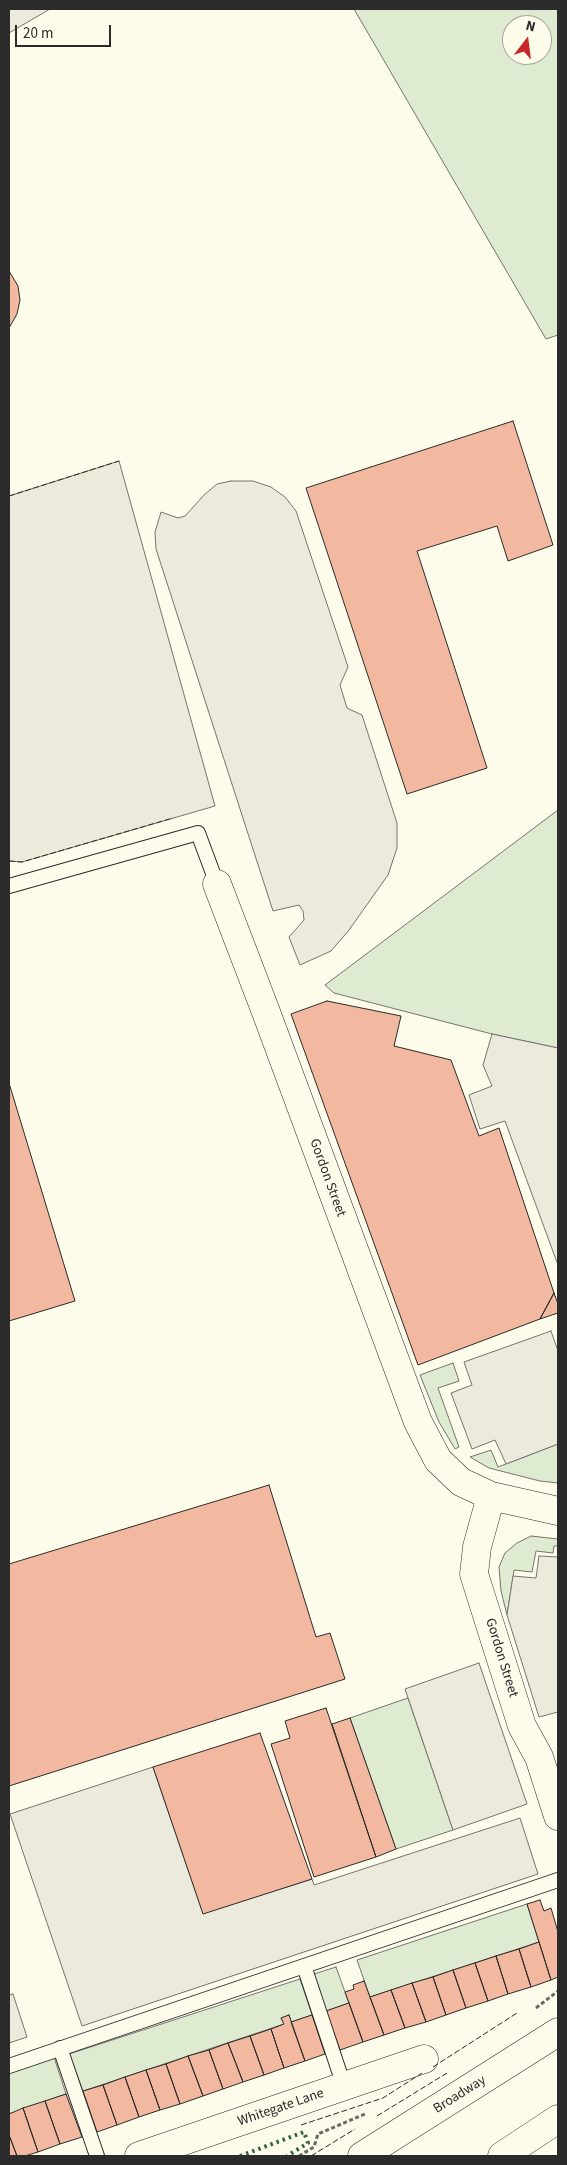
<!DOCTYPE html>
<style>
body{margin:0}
#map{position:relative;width:567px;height:2165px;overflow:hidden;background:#fdfbea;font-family:"Source Sans 3",sans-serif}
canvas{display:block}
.frame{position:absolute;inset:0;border:10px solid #2b2b2b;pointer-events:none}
.north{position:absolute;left:502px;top:15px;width:50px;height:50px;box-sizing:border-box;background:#fdfbea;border:1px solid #a9a89e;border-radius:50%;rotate:15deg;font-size:14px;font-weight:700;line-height:20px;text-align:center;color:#2b2b2b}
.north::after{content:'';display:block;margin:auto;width:18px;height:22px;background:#c62828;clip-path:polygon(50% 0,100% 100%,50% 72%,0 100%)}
.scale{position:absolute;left:15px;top:25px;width:96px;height:22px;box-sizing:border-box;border:2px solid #2b2b2b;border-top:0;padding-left:6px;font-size:15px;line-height:18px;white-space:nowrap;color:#2b2b2b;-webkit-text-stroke:4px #fdfbea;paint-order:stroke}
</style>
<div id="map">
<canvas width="567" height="2165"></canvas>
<div class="frame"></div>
<div class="north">N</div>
<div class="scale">20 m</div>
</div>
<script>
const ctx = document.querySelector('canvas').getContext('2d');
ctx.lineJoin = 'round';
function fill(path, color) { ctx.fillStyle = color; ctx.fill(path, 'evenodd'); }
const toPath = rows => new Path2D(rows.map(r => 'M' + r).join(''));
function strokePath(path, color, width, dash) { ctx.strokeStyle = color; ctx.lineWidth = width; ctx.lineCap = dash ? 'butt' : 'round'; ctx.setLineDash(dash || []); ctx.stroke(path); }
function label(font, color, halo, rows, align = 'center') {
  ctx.font = font + ' "Source Sans 3",sans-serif'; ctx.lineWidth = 4; ctx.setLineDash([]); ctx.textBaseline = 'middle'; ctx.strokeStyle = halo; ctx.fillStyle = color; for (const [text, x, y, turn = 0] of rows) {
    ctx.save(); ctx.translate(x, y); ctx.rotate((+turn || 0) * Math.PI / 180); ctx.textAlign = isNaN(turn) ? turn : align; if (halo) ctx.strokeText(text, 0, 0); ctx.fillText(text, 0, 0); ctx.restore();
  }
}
const green = toPath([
 [354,9,558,9,558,335,546,339,354,9],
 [512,25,542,25,542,55,512,55,512,25],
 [558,810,558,1048,492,1034,334,993,325,985,558,810],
 [453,1363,459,1381,438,1388,459,1447,455,1449,439,1422,420,1375,453,1363],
 [558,1444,558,1483,540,1481,489,1468,470,1457,491,1450,498,1467,558,1444],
 [531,1536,558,1539,558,1546,554,1546,553,1553,536,1551,532,1572,514,1570,507,1615,501,1591,499,1567,505,1553,517,1543,531,1536],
 [408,1698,453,1830,396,1849,350,1718,408,1698],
 [527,1904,539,1942,370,1997,357,1960,527,1904],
 [336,1967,349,2003,326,2011,314,1974,336,1967],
 [300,1979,312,2015,291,2022,289,2015,281,2018,284,2024,83,2091,69,2054,300,1979],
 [54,2057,66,2094,9,2114,9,2072,54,2057]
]);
fill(green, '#deebd1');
strokePath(green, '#74746e', 1);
const parking = toPath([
 [9,9,50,9,9,33,9,9],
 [119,461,215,806,22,862,9,861,9,496,119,461],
 [231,481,253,481,271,487,285,497,296,511,348,667,340,685,347,708,362,715,397,823,397,848,388,875,349,930,331,951,300,965,289,937,304,920,303,911,299,905,273,911,156,549,155,532,161,512,178,518,185,516,204,495,217,484,231,481],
 [492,1034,558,1048,558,1265,505,1121,480,1129,469,1095,492,1086,483,1065,492,1034],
 [551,1331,558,1351,558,1444,506,1464,495,1440,472,1449,451,1393,472,1385,464,1362,551,1331],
 [539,1556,558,1557,558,1712,539,1717,507,1615,513,1576,536,1578,539,1556],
 [479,1663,527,1804,453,1830,405,1689,479,1663],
 [153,1767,203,1913,312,1879,314,1885,520,1818,538,1874,82,2026,10,1814,153,1767],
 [13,1994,27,2037,9,2043,9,1995,13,1994]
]);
fill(parking, '#eceadb');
strokePath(parking, '#74746e', 1);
const building = toPath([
 [9,271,18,286,20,300,17,314,9,328,9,271],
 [513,421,553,545,508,561,497,526,417,551,487,768,407,794,306,488,513,421],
 [327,1001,401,1016,394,1046,451,1060,479,1136,499,1128,554,1293,540,1319,418,1365,291,1014,327,1001],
 [9,1083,75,1301,9,1321,9,1083],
 [554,1293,558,1304,558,1313,540,1319,554,1293],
 [269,1485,316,1637,330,1633,345,1679,9,1786,9,1564,269,1485],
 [326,1708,376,1857,314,1877,271,1744,290,1738,285,1721,326,1708],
 [350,1718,396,1849,376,1857,332,1724,350,1718],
 [260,1733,312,1879,203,1914,153,1767,260,1733],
 [540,1900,544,1911,551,1908,558,1932,558,1977,551,1980,527,1904,540,1900],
 [539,1942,551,1980,531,1987,519,1949,539,1942],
 [519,1949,531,1987,508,1994,496,1956,519,1949],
 [496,1956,508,1994,488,2001,475,1963,496,1956],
 [475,1963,488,2001,466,2008,453,1970,475,1963],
 [453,1970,466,2008,446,2015,433,1977,453,1970],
 [433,1977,446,2015,426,2022,412,1983,433,1977],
 [364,1981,384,2035,363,2042,345,1992,354,1989,353,1985,364,1981],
 [412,1983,426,2022,405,2028,391,1990,412,1983],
 [391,1990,405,2028,384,2035,370,1997,391,1990],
 [349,2003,363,2042,340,2050,326,2011,349,2003],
 [289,2015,305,2061,284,2068,271,2029,284,2024,281,2018,289,2015],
 [312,2015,325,2054,305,2061,291,2022,312,2015],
 [271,2029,284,2068,264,2075,250,2036,271,2029],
 [250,2036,264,2075,243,2082,228,2043,250,2036],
 [228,2043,243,2082,223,2089,209,2050,228,2043],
 [209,2050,223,2089,203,2096,188,2056,209,2050],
 [188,2056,203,2096,180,2104,166,2064,188,2056],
 [166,2064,180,2104,160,2110,146,2070,166,2064],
 [146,2070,160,2110,139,2117,125,2077,146,2070],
 [125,2077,139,2117,117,2125,103,2085,125,2077],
 [103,2085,117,2125,97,2132,83,2091,103,2085],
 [66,2094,82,2137,60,2144,45,2101,66,2094],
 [45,2101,60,2144,38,2152,23,2108,45,2101],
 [23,2108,38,2152,25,2156,17,2156,9,2135,9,2114,23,2108],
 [9,2135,17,2156,9,2156,9,2135]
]);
fill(building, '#f2b8a0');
strokePath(building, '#2b2b2b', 1);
const service = toPath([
 [9,886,198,833,217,884],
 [304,1966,344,2086],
 [60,2048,97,2156],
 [9,2066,558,1880]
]);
const minor = toPath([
 [217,884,266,1012,418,1422,438,1460,461,1482,491,1496,558,1511],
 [491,1496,477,1547,474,1574,522,1726,539,1757,558,1816],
 [139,2156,424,2059]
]);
const trunk = toPath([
 [362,2156,558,2032],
 [502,2156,558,2119]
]);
strokePath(service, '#2b2b2b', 16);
strokePath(minor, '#2b2b2b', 29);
strokePath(trunk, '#2b2b2b', 29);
strokePath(toPath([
 [536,2008,558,1991],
 [299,2156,314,2147,318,2134,365,2114]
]), '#6a6964', 3, [4, 2.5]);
strokePath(service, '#fdfbea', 14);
strokePath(minor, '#fdfbea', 28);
strokePath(trunk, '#fdfbea', 28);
strokePath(toPath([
 [240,2156,304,2132,308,2143,287,2156]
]), '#34623c', 4, [2.5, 4]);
strokePath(toPath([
 [9,496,119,461],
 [9,861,22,862,173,818],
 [433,2067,517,2013],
 [377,2116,447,2073],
 [301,2125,383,2098,422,2073],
 [311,2156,355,2129],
 [411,2156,412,2156]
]), '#2b2b2b', 1, [6, 2.5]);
label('14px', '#2b2b2b', '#fdfbea', [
 ["Gordon Street",327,1178,70],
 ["Gordon Street",501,1658,73],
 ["Broadway",460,2095,-32],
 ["Whitegate Lane",281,2108,-19]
]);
</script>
